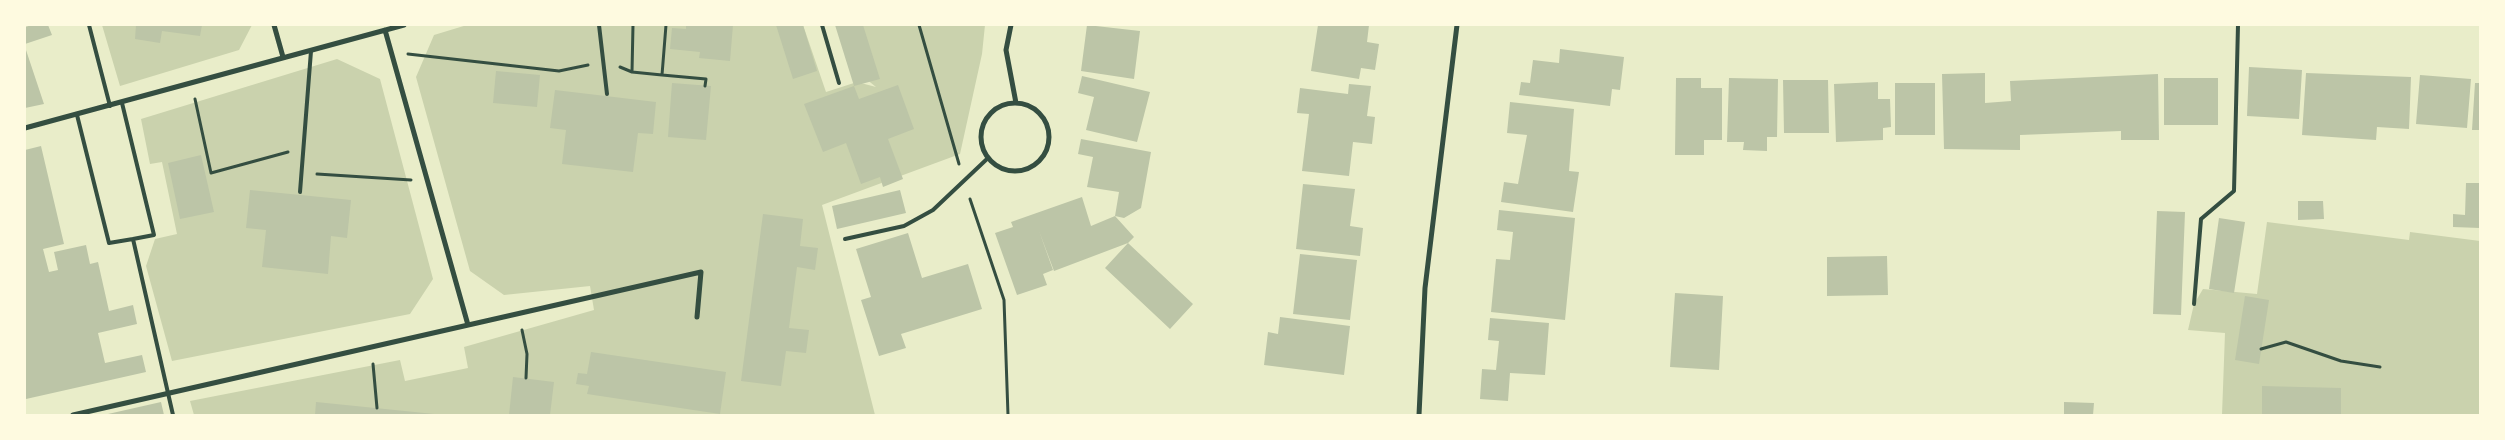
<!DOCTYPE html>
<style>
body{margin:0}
#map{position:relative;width:2505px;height:440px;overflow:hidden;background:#e9edc9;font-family:"Times New Roman",serif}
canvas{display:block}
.frame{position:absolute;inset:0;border:26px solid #fefae0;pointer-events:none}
</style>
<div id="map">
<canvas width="2505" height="440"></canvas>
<div class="frame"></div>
</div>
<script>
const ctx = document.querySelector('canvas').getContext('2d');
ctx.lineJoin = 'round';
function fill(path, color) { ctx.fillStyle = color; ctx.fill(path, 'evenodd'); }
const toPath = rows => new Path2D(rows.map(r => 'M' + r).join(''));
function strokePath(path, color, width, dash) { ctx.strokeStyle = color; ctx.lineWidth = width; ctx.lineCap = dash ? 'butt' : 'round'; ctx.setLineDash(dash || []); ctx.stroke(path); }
fill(toPath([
 [102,25,252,25,239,50,120,86],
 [467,25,803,25,826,92,857,82,876,87,860,74,851,25,985,25,982,54,960,154,822,205,875,415,194,415,190,401,400,360,405,381,468,368,464,347,594,310,590,286,504,295,470,271,416,77,434,35],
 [337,59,380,79,433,279,410,314,172,361,146,266,155,239,177,234,162,162,150,164,141,119],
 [2267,222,2409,240,2410,232,2480,241,2480,415,2222,415,2225,333,2188,330,2194,304,2203,289,2257,294]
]), '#cad2ad');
fill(toPath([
 [32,25,48,25,52,35,25,44,25,27],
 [136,25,202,25,200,36,162,31,160,43,135,39],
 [686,25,733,25,730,61,699,58,700,52,670,49,672,28,686,29],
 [776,25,803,25,817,71,793,79],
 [835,25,863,25,880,79,854,86,859,99,898,85,914,129,888,139,903,179,883,187,880,177,861,184,846,143,823,152,804,104,854,86],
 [1087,25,1140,31,1134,79,1081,71],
 [1318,25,1369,25,1367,42,1379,44,1375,70,1361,68,1359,79,1311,71],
 [25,47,44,104,25,108],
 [1560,49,1624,57,1620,90,1612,89,1610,106,1519,95,1521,82,1530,83,1533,60,1559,63],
 [2249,67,2302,70,2299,119,2247,116],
 [496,71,540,75,537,107,493,103],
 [1985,73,1985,103,2011,101,2010,81,2158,74,2159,140,2121,140,2121,131,2020,135,2020,150,1944,149,1942,74],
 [2306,73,2411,77,2409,129,2377,127,2376,140,2302,135],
 [2420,75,2471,79,2467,128,2416,124],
 [1082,76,1150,92,1137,142,1086,130,1094,97,1078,93],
 [1676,78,1701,78,1701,88,1722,88,1722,140,1704,140,1704,155,1675,155],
 [1729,78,1778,79,1777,137,1767,137,1767,151,1743,150,1744,142,1727,142],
 [2164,78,2218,78,2218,125,2164,125],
 [1783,80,1828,80,1829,133,1784,133],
 [1878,82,1878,99,1890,99,1891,127,1883,128,1883,140,1836,142,1834,84],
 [672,83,711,86,706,140,668,137],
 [1895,83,1935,83,1935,135,1895,135],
 [2475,83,2480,83,2480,130,2472,130],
 [1349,84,1371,86,1367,116,1375,117,1372,144,1353,142,1349,176,1302,171,1309,114,1297,113,1300,88,1348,94],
 [555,90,656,102,653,134,638,133,633,172,562,164,566,130,550,128],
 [1510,102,1574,109,1569,171,1579,172,1573,212,1501,202,1504,182,1518,184,1527,135,1507,133],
 [1081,139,1151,152,1141,208,1124,218,1115,216,1134,237,1128,243,1054,271,1039,231,1053,270,1043,274,1047,285,1017,295,995,233,1013,227,1011,222,1082,197,1091,226,1115,216,1119,192,1087,187,1093,157,1078,154],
 [41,146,64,244,43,249,49,272,58,270,54,252,86,245,90,264,98,262,109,311,133,305,137,324,98,333,105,363,142,355,146,372,26,399,25,150],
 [201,155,214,212,180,219,168,163],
 [2466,183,2480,183,2480,228,2453,227,2453,214,2465,215],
 [1303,184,1355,189,1350,226,1363,228,1360,256,1296,249],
 [250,190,351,200,347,238,331,236,328,274,262,267,266,230,246,228],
 [900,190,906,213,837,229,832,206],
 [2298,201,2323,201,2324,219,2298,220],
 [1499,210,1575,218,1565,320,1491,312,1496,259,1510,260,1513,232,1497,230],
 [2157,211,2185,212,2181,315,2153,314],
 [763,214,803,219,800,246,818,248,815,270,797,267,789,328,809,330,806,353,786,351,781,386,741,381],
 [2219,218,2245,222,2234,293,2209,289],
 [908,233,922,278,968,264,982,309,901,334,906,348,879,356,861,300,871,297,856,249],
 [1128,243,1193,304,1170,329,1105,268],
 [1300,254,1357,260,1350,320,1293,314],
 [1887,256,1888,295,1827,296,1827,257],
 [1675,293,1723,296,1719,370,1670,367],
 [2245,296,2269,300,2259,364,2235,360],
 [1280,317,1350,326,1344,375,1264,365,1268,332,1278,334],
 [1490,318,1549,323,1545,375,1510,373,1508,401,1480,399,1482,369,1496,370,1499,341,1488,340],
 [591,352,726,372,720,414,587,394,589,386,576,384,578,373,587,374],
 [513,377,554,382,550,415,509,415],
 [2262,386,2341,388,2341,415,2262,415],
 [161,402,164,415,108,415,108,414],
 [316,402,434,414,434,415,315,415],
 [2064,402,2094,403,2093,415,2064,415]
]), '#bcc5a7');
strokePath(toPath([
 [919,25,959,164],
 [408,54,559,71,588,65],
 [620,67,632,72,662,75,666,25],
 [632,72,633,25],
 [662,75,706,79,705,86],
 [195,99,211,173,288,152],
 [317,174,411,180],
 [970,199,1004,300,1008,415],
 [522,330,527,354,526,378],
 [2261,349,2286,342,2341,361,2380,367],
 [373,364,377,408]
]), '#344e41', 3);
strokePath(toPath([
 [89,25,110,106],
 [599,25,607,94],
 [822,25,839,83],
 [122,103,154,235,133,239,173,415],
 [77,115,109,243,133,239],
 [300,192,311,51],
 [845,239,904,226,933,210,988,158],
 [2194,304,2201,219,2234,191,2238,25]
]), '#344e41', 4);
strokePath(toPath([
 [274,25,283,57],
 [1011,25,1006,50,1016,103],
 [385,30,468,325],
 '981 137a34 34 0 1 1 68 0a34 34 0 1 1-68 0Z',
 [25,128,404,25],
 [73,415,701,272,697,317],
 [1419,415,1425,288,1457,25]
]), '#344e41', 5);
</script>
